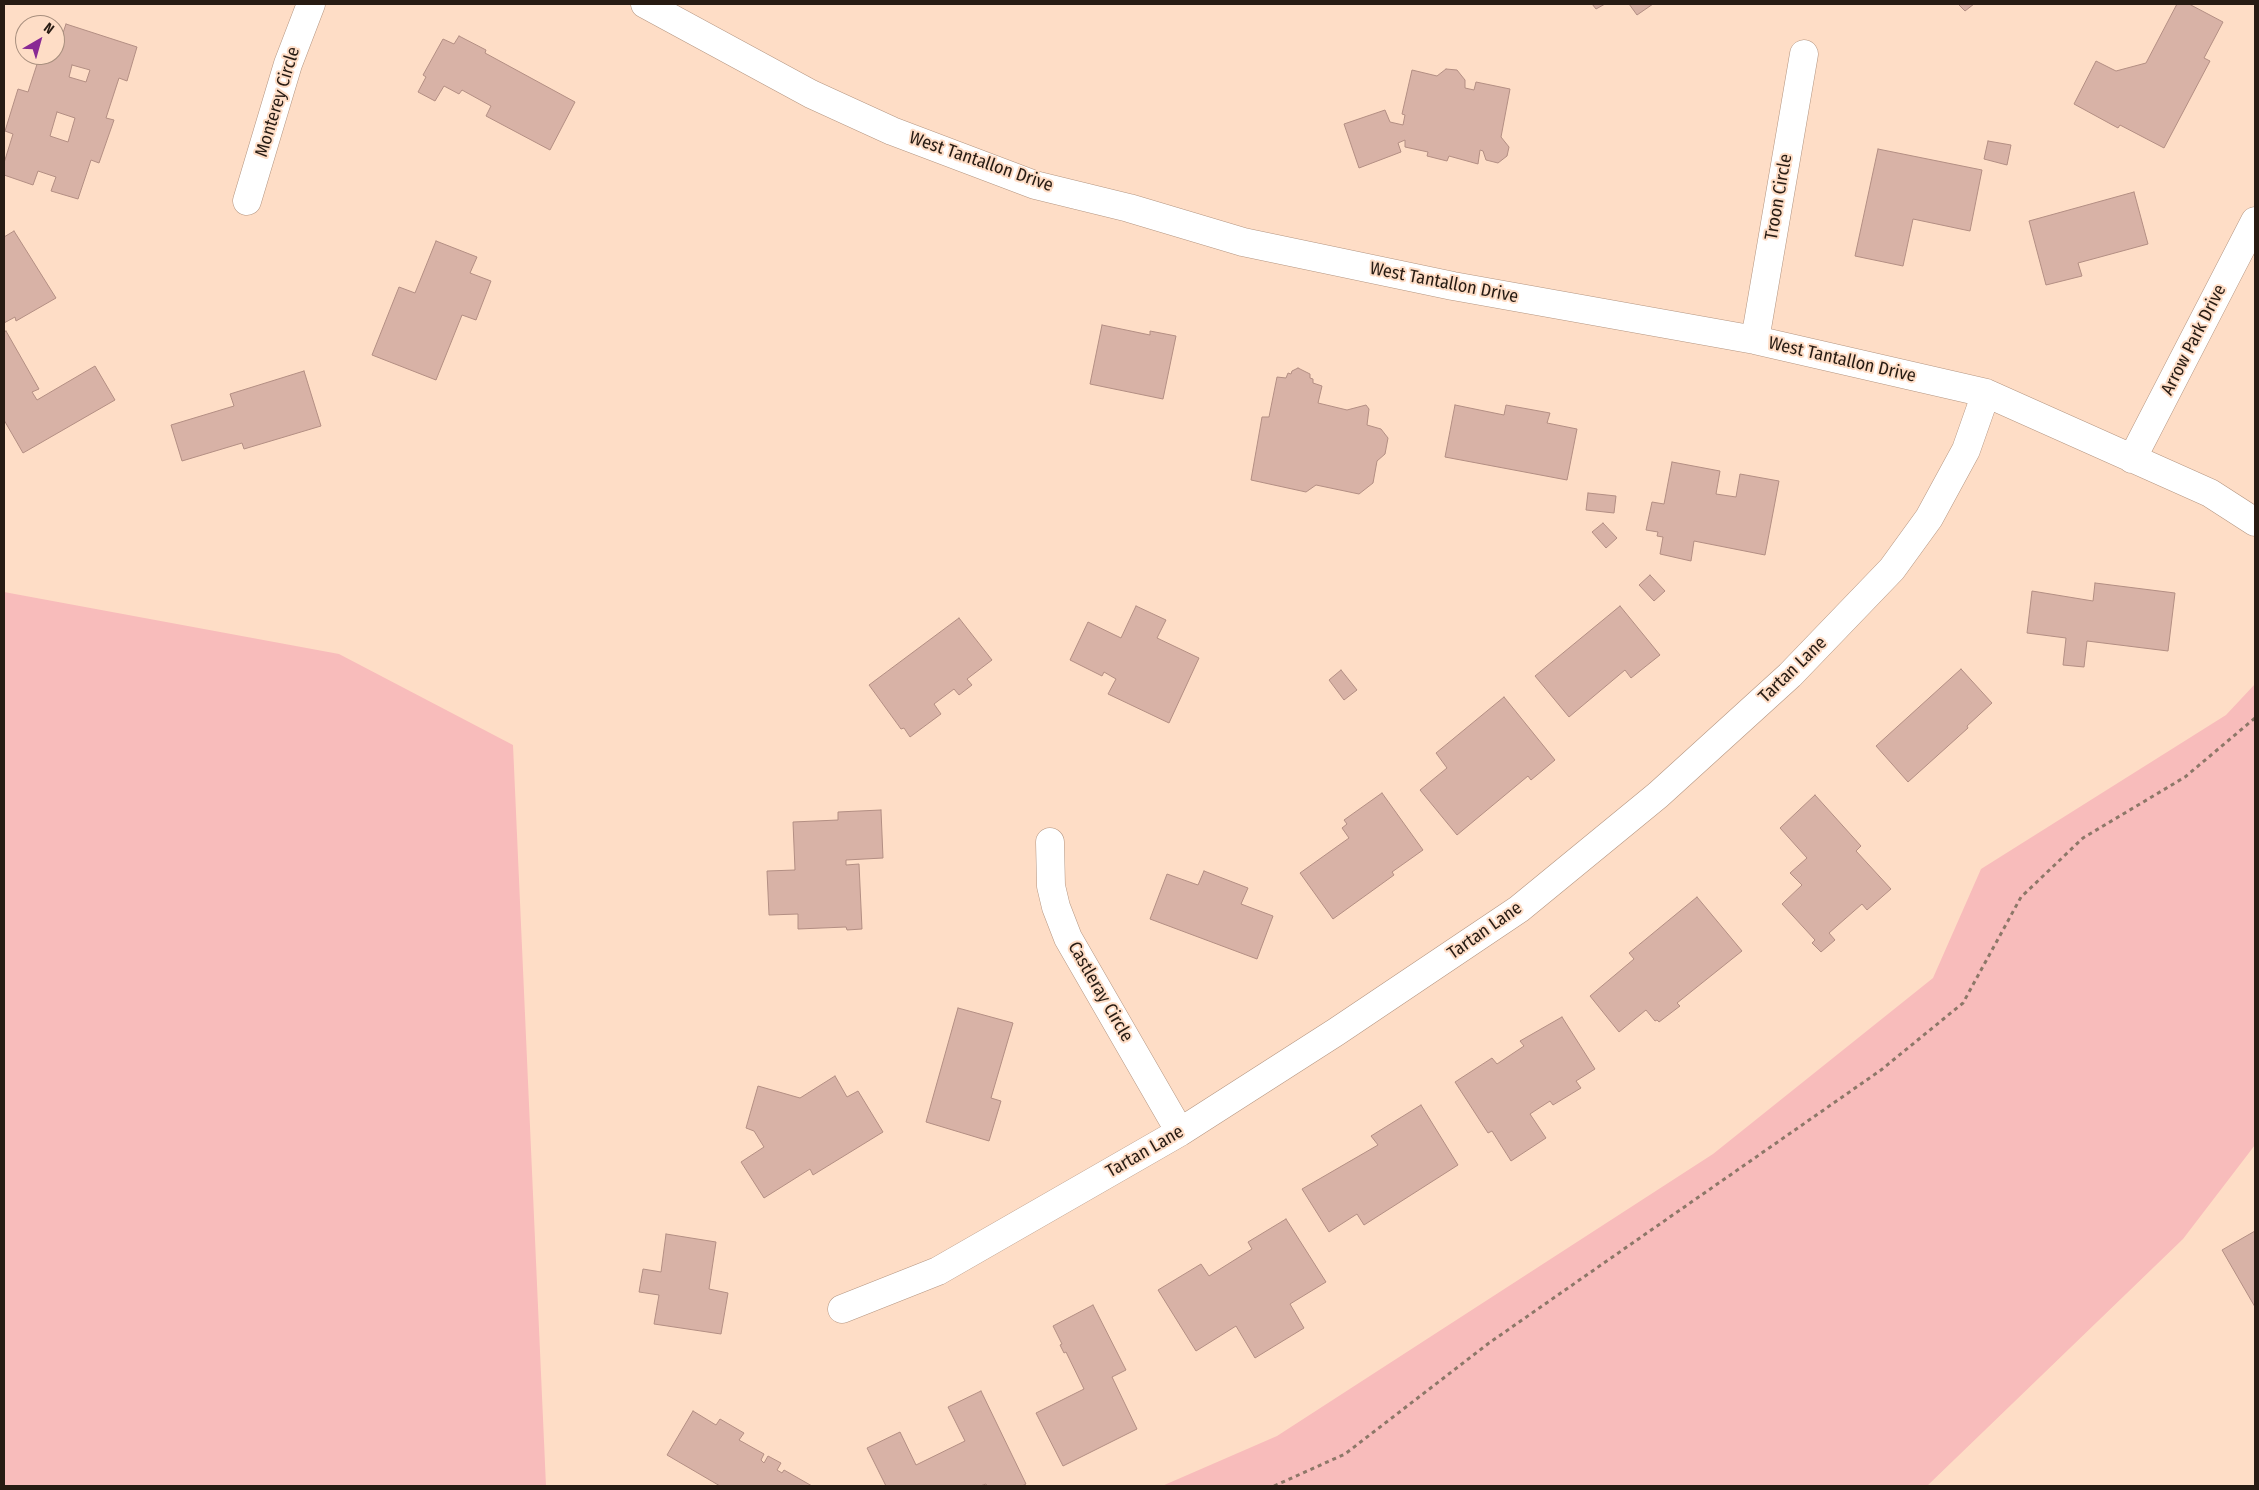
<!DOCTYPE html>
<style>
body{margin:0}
#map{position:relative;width:2259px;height:1490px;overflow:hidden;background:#feddc6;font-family:"Fira Sans Condensed",sans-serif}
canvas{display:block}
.frame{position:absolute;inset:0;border:5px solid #271b13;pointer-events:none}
.north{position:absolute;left:15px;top:15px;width:50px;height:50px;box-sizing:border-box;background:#feddc6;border:1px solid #a88f7e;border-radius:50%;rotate:38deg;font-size:14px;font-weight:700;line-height:20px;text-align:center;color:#271b13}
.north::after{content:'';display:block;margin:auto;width:18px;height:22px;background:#882a94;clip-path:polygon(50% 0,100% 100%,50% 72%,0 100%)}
</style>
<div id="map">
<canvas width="2259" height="1490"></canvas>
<div class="frame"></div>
<div class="north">N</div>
</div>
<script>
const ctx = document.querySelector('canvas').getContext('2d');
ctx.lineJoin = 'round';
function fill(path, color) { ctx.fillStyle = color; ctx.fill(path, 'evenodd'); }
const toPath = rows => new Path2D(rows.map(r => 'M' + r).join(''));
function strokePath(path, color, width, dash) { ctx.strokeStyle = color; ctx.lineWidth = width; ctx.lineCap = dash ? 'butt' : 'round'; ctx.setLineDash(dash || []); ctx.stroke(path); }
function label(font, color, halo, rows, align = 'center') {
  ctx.font = font + ' "Fira Sans Condensed",sans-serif'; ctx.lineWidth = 4; ctx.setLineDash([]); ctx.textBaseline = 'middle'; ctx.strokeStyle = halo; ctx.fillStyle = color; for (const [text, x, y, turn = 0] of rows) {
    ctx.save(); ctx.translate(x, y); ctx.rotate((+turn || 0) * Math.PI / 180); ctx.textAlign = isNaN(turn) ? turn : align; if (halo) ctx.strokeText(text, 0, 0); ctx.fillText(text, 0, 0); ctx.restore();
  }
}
fill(toPath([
 [4,592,339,654,513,745,546,1486,4,1486],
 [2255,684,2255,1145,2183,1239,1927,1486,1162,1486,1277,1436,1713,1154,1933,978,1981,869,2226,715]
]), '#f8bcbb');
const building = toPath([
 [1592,4,1605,4,1596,9,1592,4],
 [1629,4,1653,4,1637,15,1629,4],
 [1958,4,1974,4,1965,11,1958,4],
 [2177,4,2189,4,2223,22,2204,58,2210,61,2164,148,2120,125,2118,128,2074,104,2096,61,2116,71,2146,63,2177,4],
 [66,24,137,47,127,81,119,78,106,118,114,120,99,163,91,160,78,199,51,191,56,177,38,171,33,185,4,175,4,163,13,134,5,131,18,89,28,92,40,55,55,57,66,24],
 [72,65,90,70,86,82,69,77,72,65],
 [57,112,75,118,68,142,50,136,57,112],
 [459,36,486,50,485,53,575,102,550,150,486,116,491,106,462,90,459,94,444,86,435,101,418,92,426,77,423,75,443,39,454,44,459,36],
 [1446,69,1457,70,1465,80,1465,88,1474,90,1476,82,1510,89,1501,137,1509,147,1507,156,1498,163,1486,160,1483,151,1480,150,1478,164,1449,156,1447,161,1427,156,1428,152,1405,147,1405,140,1398,143,1401,152,1359,168,1344,124,1385,110,1390,122,1403,125,1405,115,1402,114,1412,70,1437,76,1446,69],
 [1988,141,2011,145,2007,165,1984,159,1988,141],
 [1878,149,1982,170,1970,231,1913,219,1903,266,1855,256,1878,149],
 [2134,192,2148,244,2078,263,2082,276,2046,285,2029,221,2134,192],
 [14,231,56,298,16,321,15,317,4,323,4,237,14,231],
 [436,241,477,257,470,273,491,281,476,320,462,315,436,380,372,355,399,287,415,293,436,241],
 [1102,325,1150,335,1150,331,1176,336,1163,399,1090,384,1102,325],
 [6,331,39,389,32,392,37,400,95,366,115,400,23,453,4,420,4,332,6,331],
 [1298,368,1310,374,1310,378,1313,379,1313,383,1322,386,1318,403,1347,410,1366,405,1369,409,1367,425,1381,429,1388,438,1385,454,1377,461,1373,483,1359,494,1316,485,1306,492,1251,480,1262,417,1269,417,1277,377,1286,378,1288,373,1291,374,1292,371,1298,368],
 [304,371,321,426,244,449,242,443,182,461,171,425,234,406,230,394,304,371],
 [1455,405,1504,415,1506,405,1550,413,1547,423,1577,429,1567,480,1445,457,1455,405],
 [1672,462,1720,471,1716,494,1736,497,1740,474,1779,481,1765,555,1694,541,1691,561,1660,554,1663,537,1657,536,1658,532,1646,530,1652,502,1664,504,1672,462],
 [1588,493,1616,496,1614,513,1586,510,1588,493],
 [1603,523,1617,538,1606,548,1592,532,1603,523],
 [1650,575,1665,591,1654,601,1639,585,1650,575],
 [2095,583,2175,593,2168,651,2087,641,2084,667,2063,665,2066,638,2027,633,2032,591,2093,601,2095,583],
 [1136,606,1166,620,1157,638,1199,658,1169,723,1108,694,1116,679,1104,672,1102,676,1070,660,1088,622,1121,638,1136,606],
 [1620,606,1660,655,1631,678,1625,670,1569,717,1535,676,1620,606],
 [959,618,992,660,967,679,972,685,959,695,954,689,934,704,941,714,910,737,904,728,901,729,869,685,959,618],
 [1961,669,1992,703,1967,726,1968,728,1908,782,1876,746,1961,669],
 [1341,670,1357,690,1344,700,1329,680,1341,670],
 [1504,697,1555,760,1531,780,1528,776,1457,835,1420,790,1447,768,1436,753,1504,697],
 [1382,793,1423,850,1392,872,1394,875,1333,919,1300,873,1349,838,1342,828,1347,824,1344,820,1382,793],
 [1815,795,1861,846,1856,851,1891,889,1867,910,1862,904,1829,933,1835,940,1821,952,1812,943,1815,940,1782,904,1802,885,1790,873,1807,858,1780,828,1815,795],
 [881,810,883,858,846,860,846,865,859,864,862,929,847,930,846,927,798,929,798,914,769,915,767,871,795,870,793,822,838,820,838,812,881,810],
 [1204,871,1248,888,1241,904,1273,916,1257,959,1150,919,1167,874,1198,885,1204,871],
 [1697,897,1742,951,1677,1003,1680,1006,1659,1022,1657,1020,1655,1021,1646,1010,1619,1032,1590,996,1634,959,1629,953,1697,897],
 [958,1008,1013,1023,991,1098,1001,1101,989,1141,926,1122,958,1008],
 [1562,1017,1595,1069,1576,1081,1581,1088,1553,1105,1550,1101,1530,1114,1546,1138,1511,1161,1492,1131,1488,1133,1455,1082,1492,1058,1497,1064,1524,1046,1520,1041,1562,1017],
 [835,1076,847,1097,858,1091,883,1132,813,1175,810,1169,764,1198,741,1162,764,1147,754,1131,746,1128,758,1086,800,1098,835,1076],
 [1421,1105,1458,1165,1364,1225,1357,1214,1329,1232,1302,1189,1378,1145,1371,1136,1421,1105],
 [1286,1219,1326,1282,1290,1304,1304,1328,1255,1358,1236,1326,1196,1351,1158,1290,1201,1264,1209,1276,1252,1249,1248,1242,1286,1219],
 [2255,1231,2255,1307,2222,1250,2255,1231],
 [666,1234,716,1242,709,1289,728,1293,721,1334,654,1324,659,1295,639,1292,643,1269,661,1272,666,1234],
 [1093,1305,1126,1370,1112,1377,1137,1429,1063,1466,1036,1413,1084,1389,1066,1352,1064,1353,1060,1345,1062,1344,1053,1326,1093,1305],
 [981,1391,1026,1484,1022,1486,987,1486,986,1484,980,1486,886,1486,867,1448,900,1432,916,1465,965,1441,948,1407,981,1391],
 [693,1411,716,1425,720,1419,744,1433,739,1440,764,1454,761,1460,764,1463,768,1456,781,1463,777,1470,782,1473,784,1470,812,1486,720,1486,667,1455,693,1411]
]);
fill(building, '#d8b2a6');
strokePath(building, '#b38e83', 1);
const minor = toPath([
 [645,4,811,94,892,131,1035,185,1129,208,1243,242,1453,286,1755,340,1986,393,2210,493,2255,522],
 [247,201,288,64,311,4],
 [1755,340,1804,54],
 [2132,459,2255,221],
 [1050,842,1051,886,1056,907,1068,938,1180,1132],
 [842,1309,938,1271,1180,1132,1336,1032,1519,909,1658,795,1790,675,1892,569,1929,518,1966,450,1986,393]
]);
strokePath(minor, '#b49580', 29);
strokePath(toPath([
 [1274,1486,1345,1454,1489,1343,1881,1070,1963,1003,2021,897,2083,838,2185,777,2255,718]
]), '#8d7768', 3, [4, 4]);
strokePath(minor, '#fff', 28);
label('18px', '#271b13', '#feddc6', [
 ["Monterey Circle",278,102,-73],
 ["West Tantallon Drive",981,162,19],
 ["Troon Circle",1779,197,-80],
 ["West Tantallon Drive",1444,283,11],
 ["Arrow Park Drive",2194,340,-63],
 ["West Tantallon Drive",1842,360,13],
 ["Tartan Lane",1793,670,-44],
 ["Tartan Lane",1485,931,-35],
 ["Castleray Circle",1100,992,60],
 ["Tartan Lane",1145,1152,-30]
]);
</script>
